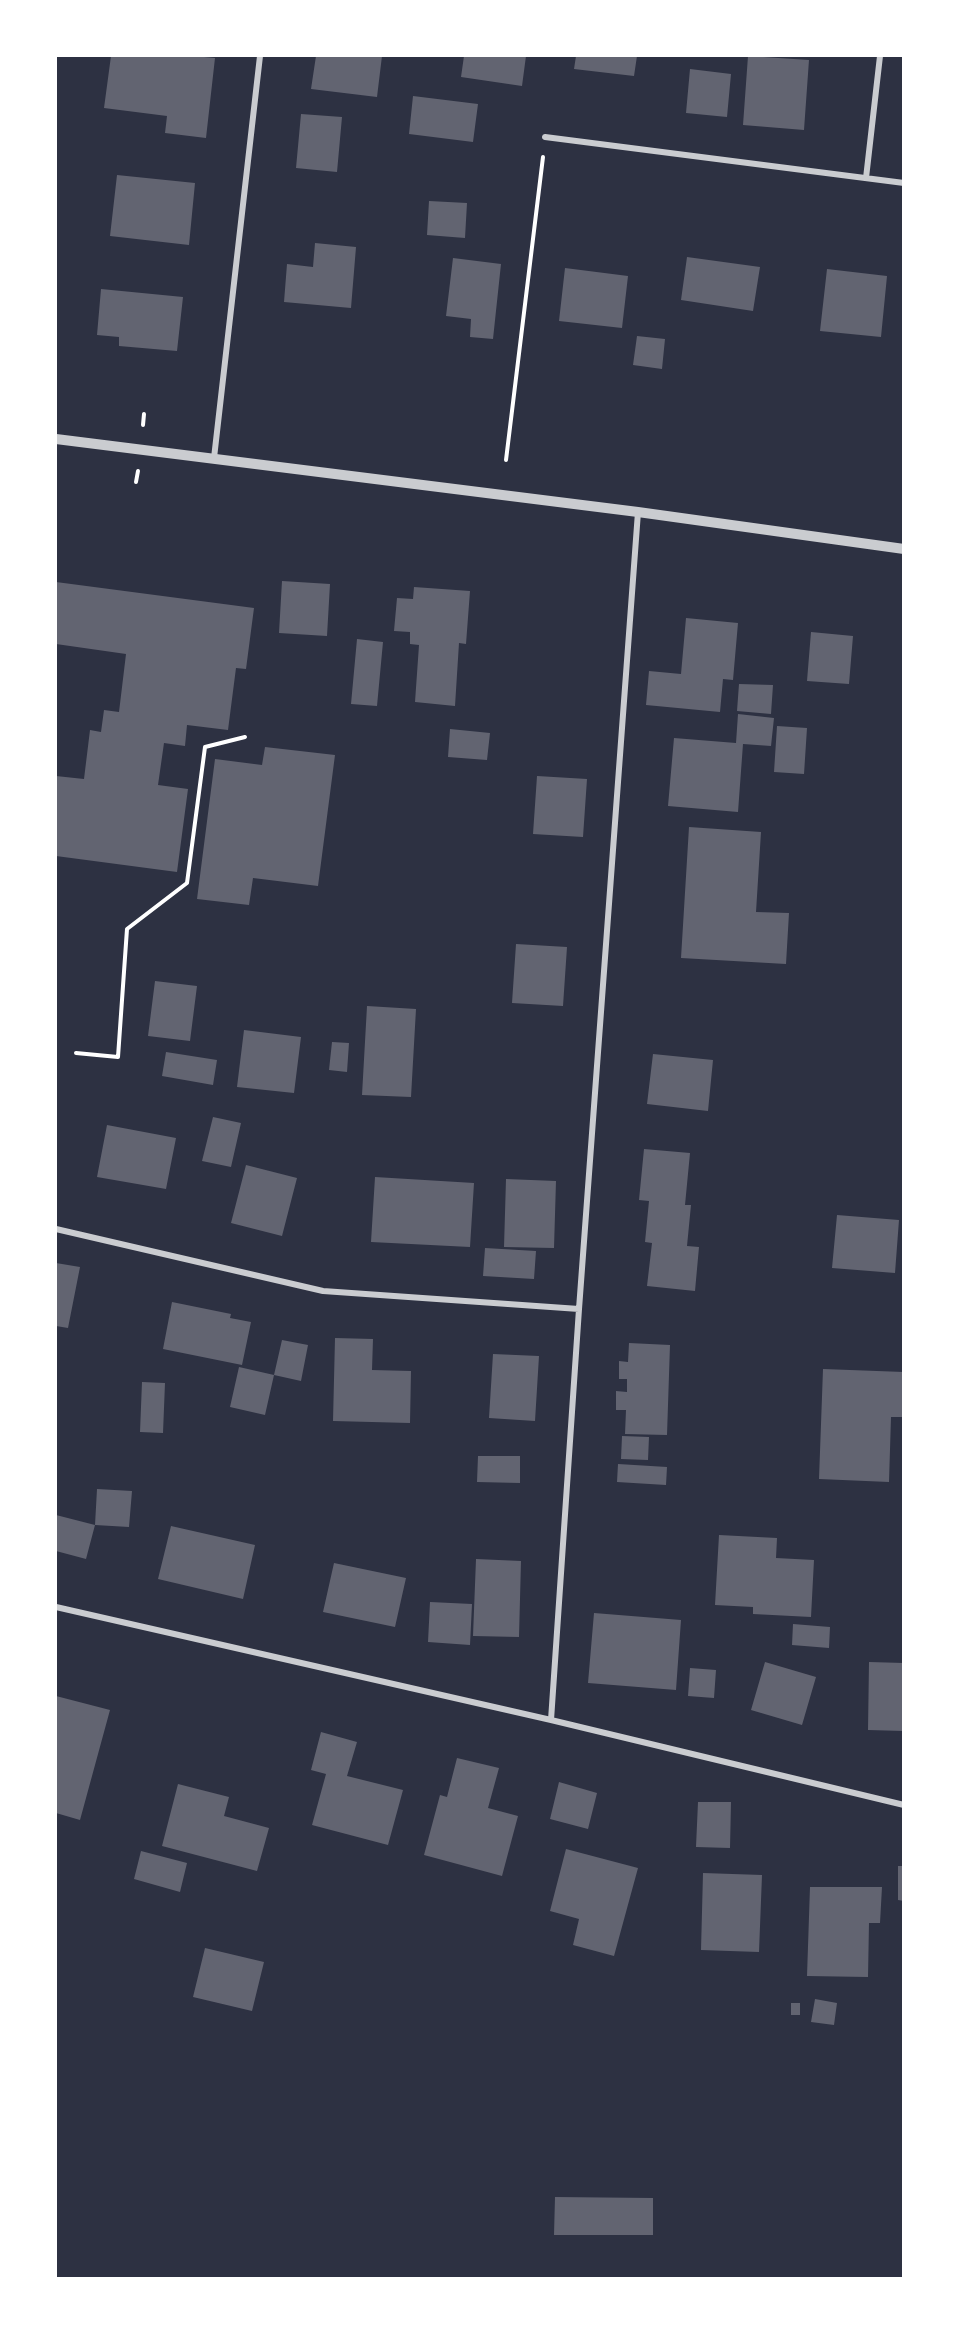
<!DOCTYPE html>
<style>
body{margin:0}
#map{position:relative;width:959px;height:2334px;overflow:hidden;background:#2d3142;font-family:"PT Sans",sans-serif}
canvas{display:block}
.frame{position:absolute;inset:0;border:57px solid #fff;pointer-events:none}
</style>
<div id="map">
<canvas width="959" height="2334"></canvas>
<div class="frame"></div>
</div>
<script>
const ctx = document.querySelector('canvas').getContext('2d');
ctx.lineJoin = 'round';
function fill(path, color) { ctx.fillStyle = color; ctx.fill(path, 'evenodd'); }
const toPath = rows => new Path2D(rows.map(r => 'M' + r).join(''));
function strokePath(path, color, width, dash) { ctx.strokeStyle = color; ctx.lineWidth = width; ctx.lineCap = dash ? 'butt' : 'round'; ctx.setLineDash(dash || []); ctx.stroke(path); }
fill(toPath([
 [111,56,193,56,215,58,206,138,165,133,167,116,104,108],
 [316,56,382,56,377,97,311,89],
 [464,56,526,56,522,86,461,77],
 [576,56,637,56,634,76,574,69],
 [748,56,809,60,804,130,743,125],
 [690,69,731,74,727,117,686,113],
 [413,96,478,104,473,142,409,134],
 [301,114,342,117,337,172,296,168],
 [117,175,195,183,189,245,110,236],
 [429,201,467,203,465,238,427,235],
 [315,243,356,247,351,308,284,302,287,264,313,267],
 [687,257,760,267,753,311,681,300],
 [453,258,501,264,493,339,470,337,471,319,446,316],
 [565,268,628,276,622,328,559,321],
 [827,269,887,276,881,337,820,331],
 [101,289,183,297,177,351,119,346,119,337,97,335],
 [637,336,665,339,662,369,633,365],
 [282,581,330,584,327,636,279,633],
 [56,582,254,608,246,669,236,668,228,730,187,725,185,746,164,743,158,785,188,789,177,872,56,856,56,776,84,779,90,730,101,732,104,710,119,712,126,654,56,644],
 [414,587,470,591,466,644,459,643,455,706,415,702,419,645,410,644,410,632,394,631,397,598,413,599],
 [686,618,738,623,733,680,723,679,720,712,646,705,649,671,681,674],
 [811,632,853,636,849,684,807,681],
 [357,639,383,642,377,706,351,704],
 [739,684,773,685,771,714,737,711],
 [738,714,774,718,771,746,743,744,738,812,668,806,674,738,736,743],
 [777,726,807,728,804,774,774,772],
 [450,729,490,733,487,760,448,757],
 [265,747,335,755,318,886,253,878,249,905,197,899,215,759,262,765],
 [537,776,587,779,583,837,533,834],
 [689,827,761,832,756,912,789,913,786,964,681,958],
 [516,944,567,947,563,1006,512,1003],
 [155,981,197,986,190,1041,148,1036],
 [367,1006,416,1009,411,1097,362,1095],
 [244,1030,301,1037,294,1093,237,1087],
 [332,1042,349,1043,347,1072,329,1070],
 [166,1052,217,1060,213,1085,162,1076],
 [653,1054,713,1060,708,1111,647,1104],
 [213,1117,241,1123,231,1167,202,1161],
 [107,1125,176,1138,166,1189,97,1177],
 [644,1149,690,1153,685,1205,691,1205,687,1246,699,1247,695,1291,647,1286,652,1243,645,1242,649,1201,639,1200],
 [246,1165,297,1178,282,1236,231,1223],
 [375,1177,474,1183,470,1247,371,1242],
 [506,1179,556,1181,554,1248,504,1247],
 [837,1215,899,1220,895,1273,832,1268],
 [485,1248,536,1251,534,1279,483,1276],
 [56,1263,80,1267,68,1328,56,1326],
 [172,1302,231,1314,230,1318,251,1322,242,1365,163,1349],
 [335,1338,373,1339,372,1370,411,1371,410,1423,333,1421],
 [282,1340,308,1345,301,1381,274,1375],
 [629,1343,670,1345,667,1435,625,1434,626,1410,616,1410,616,1391,627,1392,627,1379,619,1379,619,1361,628,1362],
 [493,1354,539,1356,535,1421,489,1418],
 [239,1367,274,1375,265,1415,230,1407],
 [823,1369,904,1372,902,1417,891,1417,889,1482,819,1479],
 [142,1382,165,1383,163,1433,140,1432],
 [622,1436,649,1437,648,1460,621,1459],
 [478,1456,520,1456,520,1483,477,1482],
 [618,1464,667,1467,666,1485,617,1482],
 [97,1489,132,1491,129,1527,95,1525],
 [56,1515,95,1525,86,1559,56,1551],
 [171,1526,255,1545,243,1599,158,1579],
 [719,1535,777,1538,776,1558,814,1560,811,1617,753,1614,753,1607,715,1605],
 [476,1559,521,1561,519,1637,473,1636],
 [334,1563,406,1578,395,1627,323,1612],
 [430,1602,472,1604,470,1645,428,1642],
 [594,1613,681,1620,676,1690,588,1683],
 [793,1624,830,1627,829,1648,792,1645],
 [765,1662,816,1677,802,1725,751,1710],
 [869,1662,904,1663,904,1731,868,1730],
 [690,1668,716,1670,714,1698,688,1696],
 [56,1696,110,1710,80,1820,56,1813],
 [321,1732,357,1742,347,1776,403,1790,388,1845,312,1825,326,1774,311,1770],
 [457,1758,499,1768,488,1808,518,1816,502,1876,424,1855,440,1795,447,1797],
 [559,1782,597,1793,588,1829,550,1819],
 [178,1784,229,1797,224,1816,269,1828,257,1871,162,1846],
 [698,1802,731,1802,730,1848,696,1847],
 [566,1849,638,1868,614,1956,573,1945,579,1919,550,1911],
 [141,1851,187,1863,180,1892,134,1879],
 [898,1866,904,1866,904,1901,898,1900],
 [703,1873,762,1875,759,1952,701,1950],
 [810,1887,882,1887,880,1923,869,1923,868,1977,807,1976],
 [205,1948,264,1962,252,2011,193,1997],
 [815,1999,837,2003,834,2025,811,2022],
 [791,2003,800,2003,800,2015,791,2015],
 [555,2197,653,2198,653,2235,554,2235]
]), '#626471');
strokePath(toPath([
 [143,425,144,414],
 [506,460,543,157],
 [136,482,138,471],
 [76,1053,118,1057,127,929,187,883,205,747,245,737]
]), '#fff', 4);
strokePath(toPath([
 [545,137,904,183],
 [866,178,880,56],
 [214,458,260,56],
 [56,1229,323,1291,579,1309],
 [56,1607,551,1720,904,1805],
 [551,1720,579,1309,638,512]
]), '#caccd0', 6);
strokePath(toPath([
 [56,439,638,512,904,549]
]), '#caccd0', 10);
</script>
